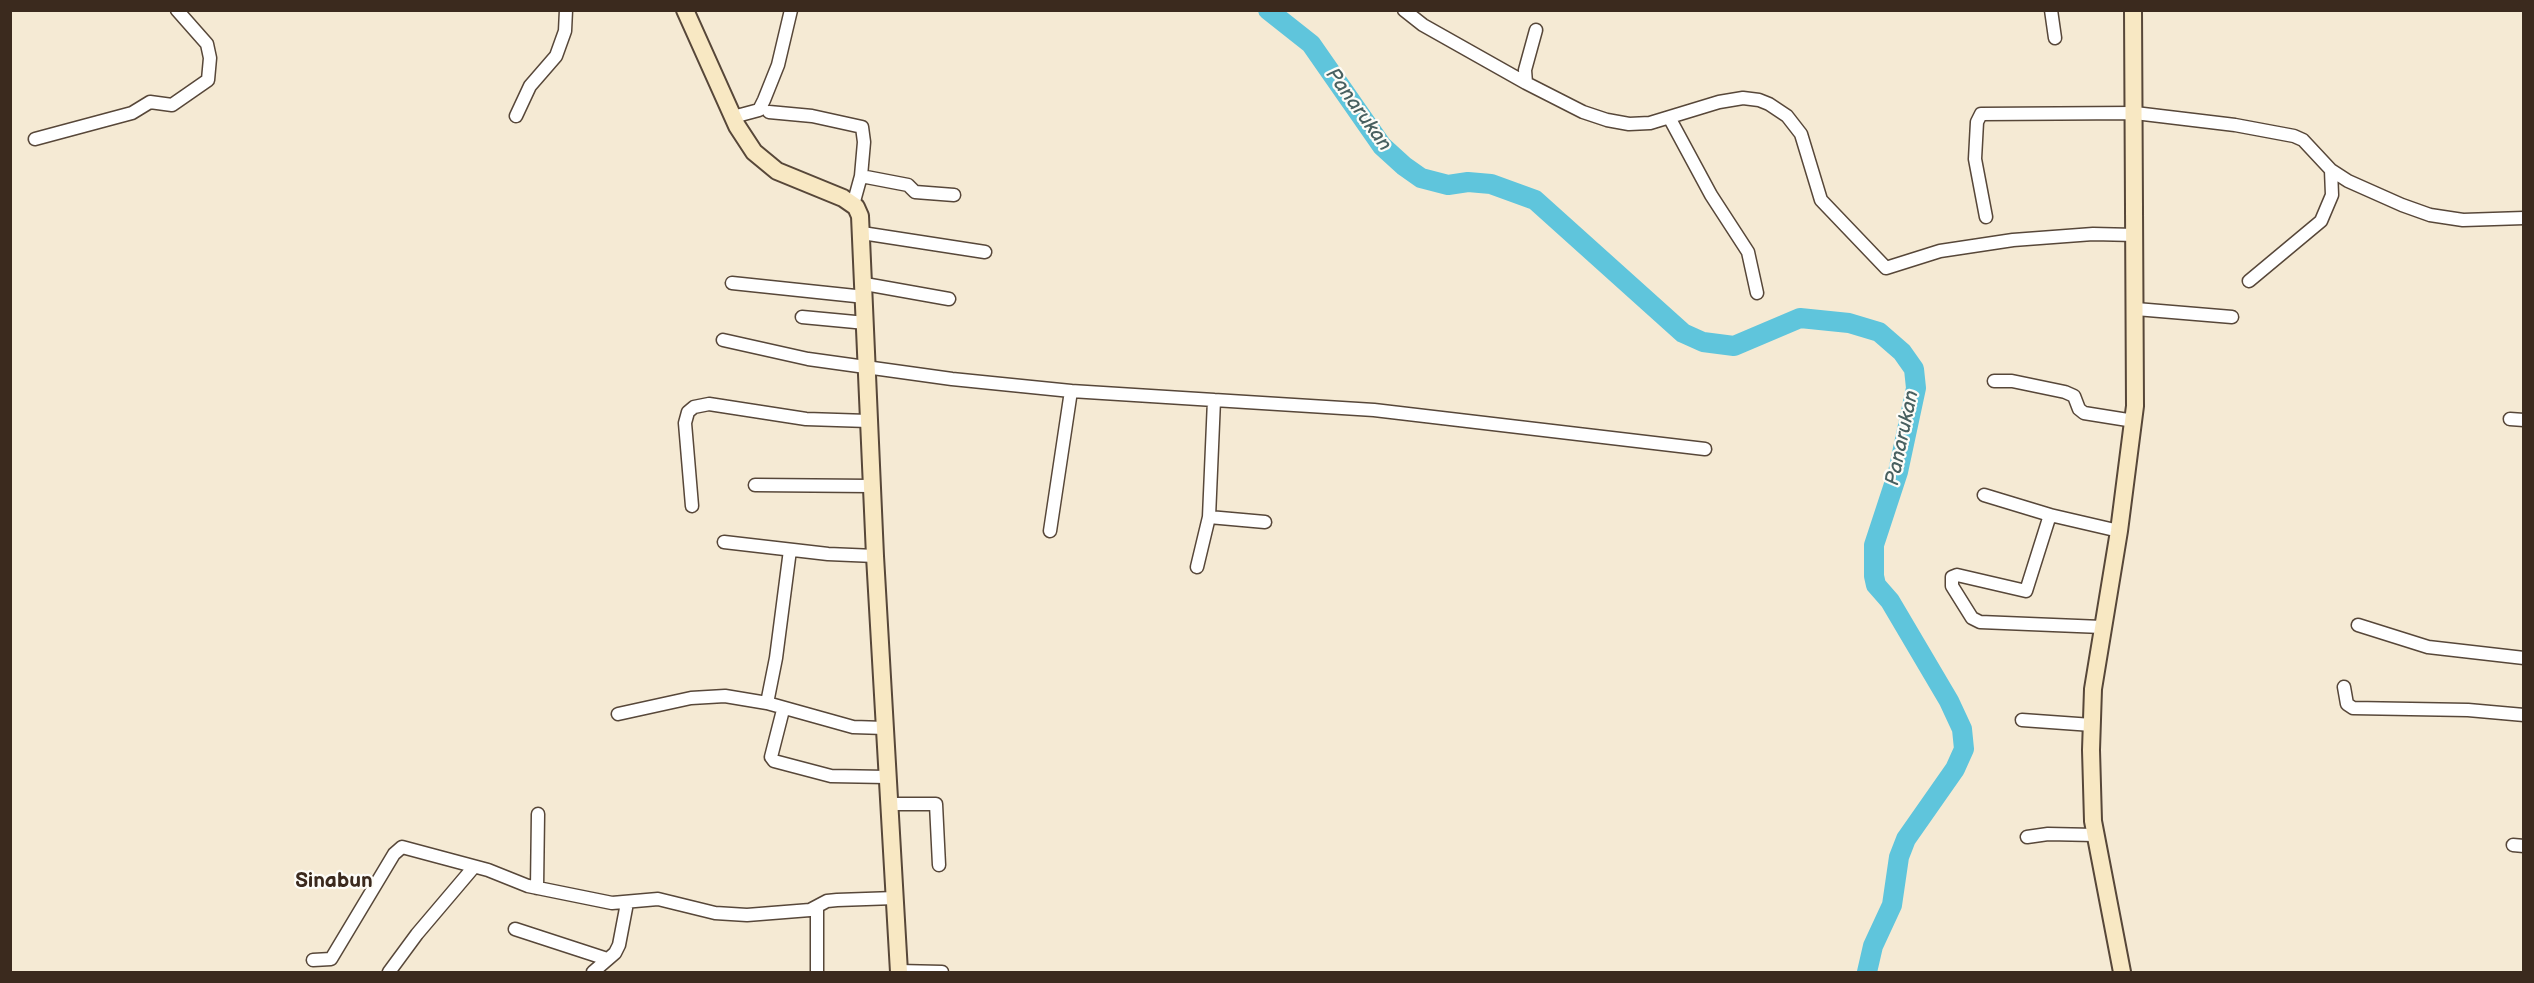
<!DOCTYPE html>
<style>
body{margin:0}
#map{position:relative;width:2534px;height:983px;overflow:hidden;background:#f5ead4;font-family:"Balsamiq Sans",sans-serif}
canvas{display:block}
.frame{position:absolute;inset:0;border:12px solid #3b2a1e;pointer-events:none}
</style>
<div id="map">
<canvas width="2534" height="983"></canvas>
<div class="frame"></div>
</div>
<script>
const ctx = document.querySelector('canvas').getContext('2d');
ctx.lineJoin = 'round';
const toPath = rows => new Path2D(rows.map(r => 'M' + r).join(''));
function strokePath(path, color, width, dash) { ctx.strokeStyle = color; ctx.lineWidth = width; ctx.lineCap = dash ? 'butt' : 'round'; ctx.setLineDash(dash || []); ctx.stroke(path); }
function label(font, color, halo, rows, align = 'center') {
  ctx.font = font + ' "Balsamiq Sans",sans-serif'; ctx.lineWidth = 4.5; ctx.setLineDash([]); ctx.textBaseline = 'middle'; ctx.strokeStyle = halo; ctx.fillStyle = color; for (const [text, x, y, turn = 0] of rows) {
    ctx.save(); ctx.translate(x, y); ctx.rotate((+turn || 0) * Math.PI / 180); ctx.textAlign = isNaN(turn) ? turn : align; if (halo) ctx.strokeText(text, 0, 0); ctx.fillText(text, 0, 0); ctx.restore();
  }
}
strokePath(toPath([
 [1268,10,1311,44,1382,146,1404,166,1421,178,1448,185,1468,182,1491,184,1535,200,1683,333,1703,342,1734,346,1800,318,1849,323,1879,332,1902,352,1914,369,1916,388,1898,472,1874,545,1874,576,1876,585,1890,601,1949,701,1962,729,1964,749,1955,769,1906,839,1899,857,1892,905,1873,946,1867,972]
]), '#5fc5dc', 20);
const street = toPath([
 [1404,10,1423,25,1526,83,1583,112,1607,120,1629,124,1650,123,1719,102,1743,98,1759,100,1769,104,1787,116,1801,134,1821,200,1886,268,1940,251,2013,240,2093,234,2135,235],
 [2051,10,2055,38],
 [1526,83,1525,70,1536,30],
 [769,112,812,116,862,127,864,142,861,176,853,205],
 [516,116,530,86,556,56,565,31,566,10],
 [733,117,759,110,764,100,778,65,791,10],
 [1670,119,1711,195,1748,252,1757,293],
 [35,139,132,113,150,102,172,105,208,80,210,58,207,44,177,10],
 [861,176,908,185,915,192,954,195],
 [1986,217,1975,159,1977,122,1981,114,2135,113,2235,125,2294,136,2303,140,2331,170,2348,181,2402,205,2430,215,2463,220,2524,218],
 [862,233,985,252],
 [2249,281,2321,221,2332,195,2331,170],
 [732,283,865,297],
 [865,284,949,299],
 [2136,309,2232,317],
 [802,317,866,323],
 [723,340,808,359,952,379,1071,391,1214,400,1209,517,1197,567],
 [1994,381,2012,381,2065,392,2074,396,2079,409,2084,413,2134,421],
 [1214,400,1374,410,1705,449],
 [2510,419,2524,420],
 [755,485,871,486],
 [1984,495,2050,515,2119,531],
 [692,506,685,423,688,412,694,407,709,404,806,419,868,421],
 [2050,515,2026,591,1957,575,1952,577,1952,586,1972,618,1980,622,2102,627],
 [1209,517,1265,522],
 [1050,531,1071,391],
 [724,542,828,554,875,556],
 [2358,625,2428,647,2524,658],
 [2344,687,2347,704,2353,708,2468,710,2524,715],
 [767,703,776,658,790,550],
 [783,710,771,757,774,761,831,776,887,777],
 [618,714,691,698,725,696,767,703,853,727,885,728],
 [2022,720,2092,725],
 [890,804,936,804,939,865],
 [2027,837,2048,834,2095,835],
 [2513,845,2524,846],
 [537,888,538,814],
 [817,908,817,972],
 [515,929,607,959],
 [313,960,331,959,394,854,402,847,488,870,528,886,612,903,658,899,715,913,747,915,810,910,827,901,837,900,895,898],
 [899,971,942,972],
 [389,972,417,934,473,868],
 [593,972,615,953,619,945,627,903]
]);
const secondary = toPath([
 [685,10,737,126,754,152,777,171,843,198,856,207,860,216,875,556,899,972],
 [2122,972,2093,821,2091,750,2093,689,2119,531,2135,406,2133,10]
]);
strokePath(street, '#574739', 15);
strokePath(secondary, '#574739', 20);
strokePath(street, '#fff', 12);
strokePath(secondary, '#f8e8c3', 16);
label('italic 20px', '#486060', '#fdfcf7', [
 ["Panarukan",1358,110,54],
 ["Panarukan",1903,438,-78]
]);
label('bold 21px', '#3b2a1e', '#fdfcf7', [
 ["Sinabun",334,882]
]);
</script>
